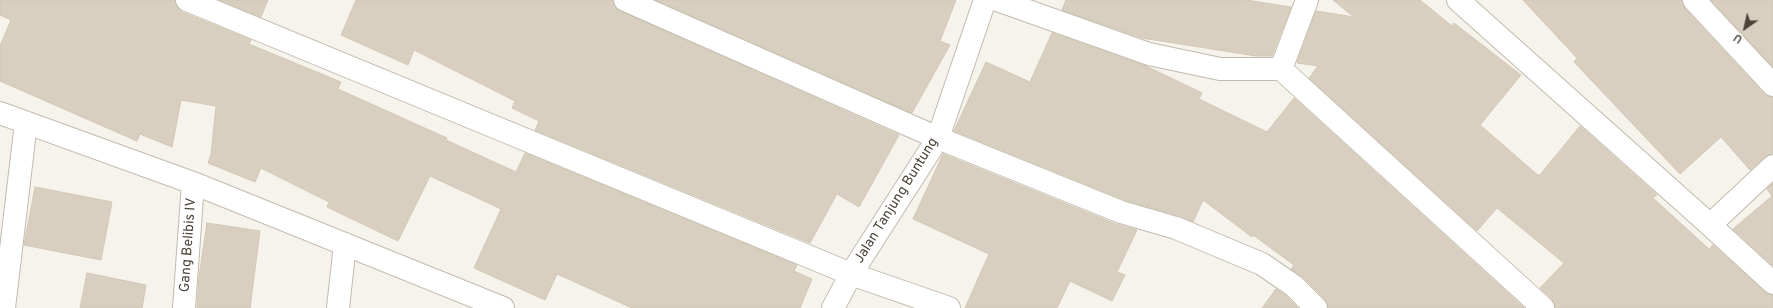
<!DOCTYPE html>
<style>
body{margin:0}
#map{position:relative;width:1773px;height:308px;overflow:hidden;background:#f6f3ec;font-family:Overpass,sans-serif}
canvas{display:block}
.north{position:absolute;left:1725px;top:8px;width:40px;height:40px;-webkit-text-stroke:3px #fff;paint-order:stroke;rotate:214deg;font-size:11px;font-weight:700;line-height:16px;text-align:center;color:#4b4439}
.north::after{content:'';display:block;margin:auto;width:14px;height:18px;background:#4b4439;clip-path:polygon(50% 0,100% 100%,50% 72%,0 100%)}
</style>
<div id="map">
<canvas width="1773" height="308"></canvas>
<div class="north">U</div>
</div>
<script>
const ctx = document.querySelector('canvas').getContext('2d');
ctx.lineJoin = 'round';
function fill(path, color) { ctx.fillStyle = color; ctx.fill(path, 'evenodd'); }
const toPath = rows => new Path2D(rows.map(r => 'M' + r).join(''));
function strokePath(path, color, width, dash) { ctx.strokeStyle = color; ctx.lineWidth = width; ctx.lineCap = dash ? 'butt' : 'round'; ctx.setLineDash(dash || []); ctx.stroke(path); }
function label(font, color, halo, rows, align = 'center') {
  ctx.font = font + ' Overpass,sans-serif'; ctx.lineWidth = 4; ctx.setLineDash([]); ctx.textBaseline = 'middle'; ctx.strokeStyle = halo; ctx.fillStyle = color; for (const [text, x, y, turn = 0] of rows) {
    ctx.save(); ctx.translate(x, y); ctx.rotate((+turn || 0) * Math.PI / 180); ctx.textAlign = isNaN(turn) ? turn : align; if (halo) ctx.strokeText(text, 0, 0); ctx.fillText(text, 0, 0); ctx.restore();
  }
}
const building = toPath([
 [0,0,175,0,177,7,182,12,251,40,249,44,341,82,338,89,447,138,446,140,516,172,525,153,797,265,794,271,812,279,800,308,632,308,557,274,545,300,474,268,501,209,430,176,398,241,327,207,329,202,261,168,255,182,208,163,211,154,216,106,181,100,172,147,140,134,137,141,0,81,0,46,11,20,0,15,0,0],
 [220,0,268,0,261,17,220,0],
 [356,0,613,0,615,7,620,11,899,135,859,207,837,194,810,243,535,130,539,121,512,108,515,101,414,50,408,65,341,35,356,0],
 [656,0,956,0,940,41,950,45,912,113,656,0],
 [1066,0,1246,0,1291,7,1272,56,1256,56,1142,38,1062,10,1066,0],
 [1333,0,1420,0,1452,26,1454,23,1521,75,1480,125,1539,176,1580,126,1657,195,1653,198,1709,249,1713,245,1765,292,1773,295,1773,308,1555,308,1552,299,1540,288,1564,263,1497,208,1477,231,1309,78,1318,66,1297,63,1316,11,1354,17,1333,0],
 [1523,0,1682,0,1685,9,1764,94,1773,97,1773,154,1765,157,1750,170,1721,137,1680,174,1574,62,1577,58,1523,0],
 [1711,0,1773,0,1773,67,1711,0],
 [1052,33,1146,66,1202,93,1199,99,1267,132,1294,98,1524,308,1328,308,1325,299,1303,277,1291,269,1294,265,1253,235,1252,237,1203,200,1193,222,1180,216,1125,200,954,131,986,62,1030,82,1052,33],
 [943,154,1116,224,1137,230,1117,272,1125,275,1112,301,1070,281,1057,308,965,308,989,254,913,219,943,154],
 [1773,183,1773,266,1733,229,1772,196,1767,189,1773,183],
 [35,187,112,202,101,260,24,245,35,187],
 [207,223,260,231,250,308,197,308,199,277,207,223],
 [87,273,146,285,142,308,80,308,87,273],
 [1276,289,1286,296,1298,308,1262,308,1276,289]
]);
fill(building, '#d8cfc1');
strokePath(building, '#d3c7b4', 1);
const minor = toPath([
 [187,0,851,274,949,308],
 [625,0,938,138,1121,212,1176,228,1262,264,1294,286,1316,308],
 [997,0,1149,54,1220,69,1281,69,1543,308],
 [1458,0,1710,225,1773,283],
 [1694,0,1773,85],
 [1281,69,1307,0],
 [0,113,193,183,503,308],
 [1710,225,1773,166],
 [4,308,26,123],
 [184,308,193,183],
 [338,308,345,244],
 [833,308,851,274,938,138,985,0]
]);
strokePath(minor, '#c2bbae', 24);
strokePath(minor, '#fff', 22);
label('14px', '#4b4439', '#fff', [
 ["Jalan Tanjung Buntung",897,201,-58],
 ["Gang Belibis IV",189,245,-86]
]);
</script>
